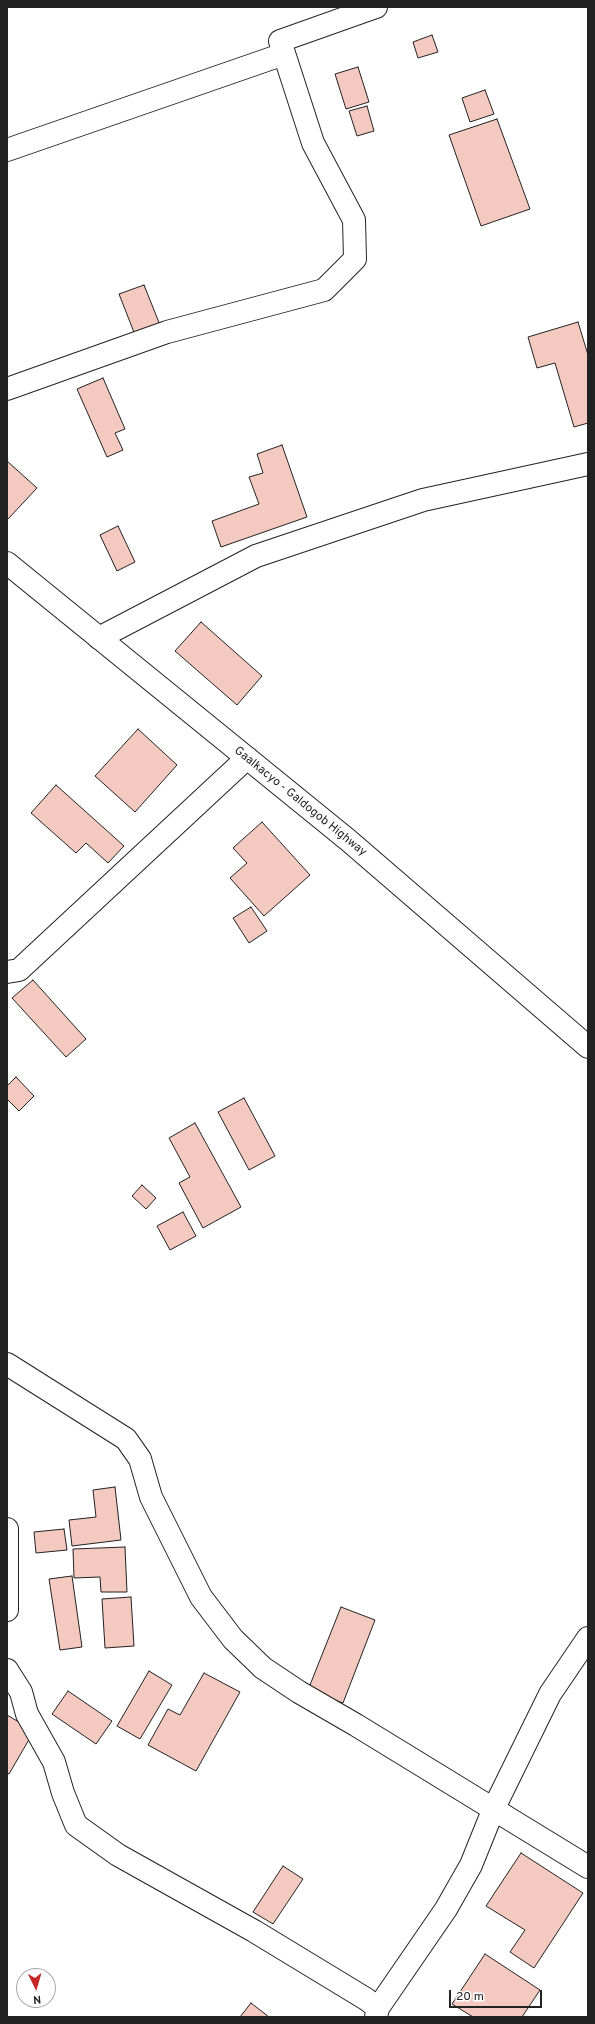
<!DOCTYPE html>
<style>
body{margin:0}
#map{position:relative;width:595px;height:2024px;overflow:hidden;background:#fff;font-family:Overpass,sans-serif}
canvas{display:block}
.frame{position:absolute;inset:0;border:8px solid #222;pointer-events:none}
.north{position:absolute;left:16px;top:1968px;width:40px;height:40px;box-sizing:border-box;background:#fff;border:1px solid #a7a7a7;border-radius:50%;rotate:175deg;font-size:11px;font-weight:700;line-height:16px;text-align:center;color:#222}
.north::after{content:'';display:block;margin:auto;width:14px;height:18px;background:#c62828;clip-path:polygon(50% 0,100% 100%,50% 72%,0 100%)}
.scale{position:absolute;left:449px;top:1990px;width:93px;height:18px;box-sizing:border-box;border:2px solid #222;border-top:0;padding-left:5px;font-size:12px;line-height:14px;white-space:nowrap;color:#222;-webkit-text-stroke:3px #fff;paint-order:stroke}
</style>
<div id="map">
<canvas width="595" height="2024"></canvas>
<div class="frame"></div>
<div class="north">N</div>
<div class="scale">20 m</div>
</div>
<script>
const ctx = document.querySelector('canvas').getContext('2d');
ctx.lineJoin = 'round';
function fill(path, color) { ctx.fillStyle = color; ctx.fill(path, 'evenodd'); }
const toPath = rows => new Path2D(rows.map(r => 'M' + r).join(''));
function strokePath(path, color, width, dash) { ctx.strokeStyle = color; ctx.lineWidth = width; ctx.lineCap = dash ? 'butt' : 'round'; ctx.setLineDash(dash || []); ctx.stroke(path); }
function label(font, color, halo, rows, align = 'center') {
  ctx.font = font + ' Overpass,sans-serif'; ctx.lineWidth = 3; ctx.setLineDash([]); ctx.textBaseline = 'middle'; ctx.strokeStyle = halo; ctx.fillStyle = color; for (const [text, x, y, turn = 0] of rows) {
    ctx.save(); ctx.translate(x, y); ctx.rotate((+turn || 0) * Math.PI / 180); ctx.textAlign = isNaN(turn) ? turn : align; if (halo) ctx.strokeText(text, 0, 0); ctx.fillText(text, 0, 0); ctx.restore();
  }
}
const building = toPath([
 [432,35,438,52,418,58,413,42,432,35],
 [358,67,369,102,346,109,335,74,358,67],
 [485,90,494,114,470,122,462,98,485,90],
 [367,106,374,131,357,136,349,111,367,106],
 [497,119,530,209,481,226,449,135,497,119],
 [144,285,162,330,137,340,119,294,144,285],
 [578,322,588,355,588,423,574,427,555,363,537,368,528,337,578,322],
 [103,378,125,429,115,433,123,450,107,457,77,389,103,378],
 [282,445,307,517,221,547,212,521,259,504,249,477,263,473,257,454,282,445],
 [7,461,37,488,8,519,7,518,7,461],
 [118,526,135,562,117,571,100,535,118,526],
 [201,622,262,676,237,705,175,651,201,622],
 [138,729,177,765,135,812,95,776,138,729],
 [56,785,124,846,108,863,86,843,76,853,31,813,56,785],
 [262,822,310,875,264,916,230,878,247,863,233,848,262,822],
 [251,907,267,931,249,943,233,918,251,907],
 [33,980,86,1039,66,1057,12,998,33,980],
 [16,1077,34,1096,19,1111,7,1099,7,1086,16,1077],
 [244,1098,275,1156,249,1170,218,1112,244,1098],
 [195,1123,241,1207,203,1228,179,1183,190,1177,169,1138,195,1123],
 [142,1185,156,1198,146,1209,132,1196,142,1185],
 [183,1212,196,1236,170,1250,157,1226,183,1212],
 [115,1487,121,1540,72,1546,69,1520,96,1517,93,1490,115,1487],
 [64,1529,67,1550,36,1553,34,1532,64,1529],
 [125,1547,127,1592,101,1592,100,1577,74,1578,73,1549,125,1547],
 [72,1576,82,1647,60,1650,49,1579,72,1576],
 [131,1597,134,1646,105,1648,102,1599,131,1597],
 [341,1607,375,1620,343,1703,308,1690,341,1607],
 [149,1671,172,1685,140,1739,117,1726,149,1671],
 [204,1673,240,1692,196,1771,148,1745,168,1709,180,1715,204,1673],
 [68,1691,112,1721,96,1744,52,1714,68,1691],
 [7,1715,34,1731,9,1774,7,1773,7,1715],
 [521,1853,583,1893,534,1968,510,1952,525,1930,486,1906,521,1853],
 [283,1866,303,1879,273,1924,253,1912,283,1866],
 [485,1954,540,1990,522,2017,473,2017,452,2004,485,1954],
 [251,2003,269,2017,240,2017,251,2003]
]);
fill(building, '#f3c9c0');
strokePath(building, '#222', 1);
const street = toPath([
 [7,150,284,54],
 [7,389,167,332,324,290,355,259,354,220,313,143,280,41,376,7],
 [99,638,256,556,423,500,588,464],
 [7,972,19,970,247,758],
 [7,1364,126,1439,140,1459,151,1497,201,1597,233,1639,263,1668,299,1692,356,1725,588,1867],
 [7,1529,7,1610],
 [7,1670,21,1692,27,1714,54,1762,63,1793,76,1825,118,1855,254,1931,366,1999,378,2008,376,2017],
 [378,2008,446,1909,471,1865,494,1808,550,1694,588,1638]
]);
const secondary = toPath([
 [7,563,348,840,588,1047]
]);
strokePath(street, '#222', 24);
strokePath(secondary, '#222', 24);
strokePath(street, '#fff', 22);
strokePath(secondary, '#fff', 22);
label('12px', '#222', '#fff', [
 ["Gaalkacyo - Galdogob Highway",300,802,39]
]);
</script>
